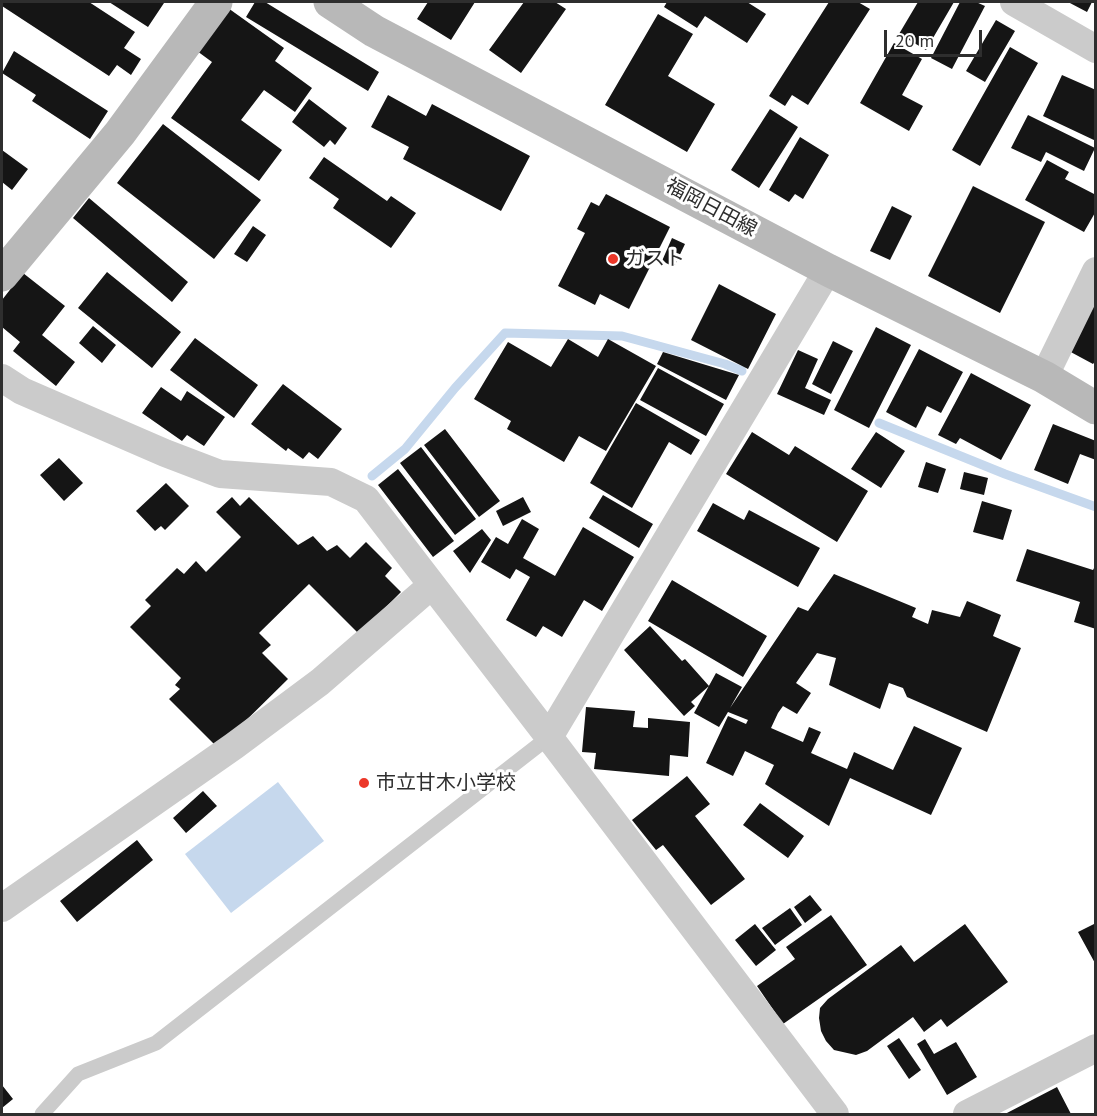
<!DOCTYPE html>
<meta charset="utf-8">
<style>
body{margin:0}
#map{position:relative;width:1097px;height:1116px;overflow:hidden;background:#fff;font-family:"PT Sans",sans-serif}
canvas{display:block}
.frame{position:absolute;inset:0;border:3px solid #2e2e2e;pointer-events:none}
.scale{position:absolute;left:884px;top:30px;width:98px;height:27px;box-sizing:border-box;border:3px solid #2e2e2e;border-top:0;padding-left:8px;font-size:18px;line-height:21px;white-space:nowrap;color:#2e2e2e;-webkit-text-stroke:4px #fff;paint-order:stroke}
</style>
<div id="map">
<canvas width="1097" height="1116"></canvas>
<div class="frame"></div>
<div class="scale">20 m</div>
</div>
<script>
const ctx = document.querySelector('canvas').getContext('2d');
ctx.lineJoin = 'round';
function fill(path, color) { ctx.fillStyle = color; ctx.fill(path, 'evenodd'); }
const toPath = rows => new Path2D(rows.map(r => 'M' + r).join(''));
function strokePath(path, color, width, dash) { ctx.strokeStyle = color; ctx.lineWidth = width; ctx.lineCap = dash ? 'butt' : 'round'; ctx.setLineDash(dash || []); ctx.stroke(path); }
function label(font, color, halo, rows, align = 'center') {
  ctx.font = font + ' "PT Sans","Noto Sans JP",sans-serif'; ctx.lineWidth = 6; ctx.setLineDash([]); ctx.textBaseline = 'middle'; ctx.strokeStyle = halo; ctx.fillStyle = color; for (const [text, x, y, turn = 0] of rows) {
    ctx.save(); ctx.translate(x, y); ctx.rotate((+turn || 0) * Math.PI / 180); ctx.textAlign = isNaN(turn) ? turn : align; if (halo) ctx.strokeText(text, 0, 0); ctx.fillText(text, 0, 0); ctx.restore();
  }
}
fill(toPath([
 [278,782,324,841,231,913,185,854]
]), '#c6d8ed');
strokePath(toPath([
 [879,423,1005,474,1096,507],
 [372,476,405,449,455,388,505,333,622,336,725,364,742,371]
]), '#c6d8ed', 9);
fill(toPath([
 [2,2,89,2,135,32,124,48,141,59,131,75,117,65,109,76,2,6],
 [109,2,161,2,164,3,148,27],
 [255,2,265,2,379,72,368,91,246,17],
 [428,2,475,2,451,40,417,19],
 [524,2,555,2,566,9,521,73,489,50],
 [667,2,747,2,766,14,747,43,705,16,697,28,664,7],
 [829,2,858,2,870,9,808,105,792,95,785,106,769,96],
 [918,2,954,2,926,50,899,34],
 [960,2,976,2,985,6,952,69,931,58],
 [1068,2,1092,2,1087,12],
 [228,8,284,48,275,61,312,88,295,112,264,90,241,120,282,150,259,181,171,118,212,62,197,51],
 [658,14,693,34,668,76,715,104,687,152,605,105],
 [996,20,1015,31,985,82,966,71],
 [894,43,922,59,902,95,923,106,909,131,860,103],
 [1010,47,1038,63,980,166,952,150],
 [14,51,108,111,90,139,32,101,36,95,2,73],
 [1062,75,1096,90,1096,141,1043,116],
 [388,95,426,116,432,104,530,156,501,211,403,159,409,147,371,127],
 [309,99,347,128,335,145,330,140,324,147,292,122],
 [770,109,798,127,759,188,731,170],
 [1028,115,1095,148,1084,171,1046,152,1041,162,1011,148],
 [163,124,261,200,214,259,117,183],
 [800,137,829,155,803,199,795,194,789,202,769,190],
 [2,150,28,169,12,190,2,182],
 [324,157,387,201,391,196,416,213,391,248,333,208,339,199,309,178],
 [1047,160,1069,172,1065,179,1096,195,1096,211,1084,232,1025,200],
 [973,186,1045,222,1000,313,928,276],
 [606,194,670,227,629,309,600,294,595,305,558,286,585,233,577,229,591,202,599,206],
 [89,198,188,282,172,302,73,218],
 [892,206,912,216,890,260,870,251],
 [253,226,266,235,247,262,234,254],
 [672,238,685,244,674,267,662,261],
 [107,272,181,332,152,368,78,308],
 [23,273,65,306,42,335,75,362,56,386,13,351,20,342,2,327,2,300],
 [719,284,776,314,748,369,691,340],
 [1096,295,1096,360,1093,364,1067,350],
 [93,326,116,345,102,363,79,343],
 [876,327,911,345,869,428,834,410],
 [195,338,258,385,234,418,170,370],
 [568,339,598,357,608,339,656,366,606,451,579,436,564,462,507,429,511,421,474,399,508,342,551,367],
 [833,341,853,351,831,394,812,384],
 [919,349,963,372,941,413,927,406,916,428,886,412],
 [798,350,818,359,805,388,831,400,824,415,777,394],
 [663,352,739,375,726,400,657,364],
 [658,368,724,404,706,436,640,400],
 [971,373,1031,405,1001,460,960,438,956,444,938,435],
 [283,384,342,429,318,459,309,452,303,459,288,448,286,451,251,424],
 [161,387,181,401,187,391,225,417,204,446,187,435,182,441,142,413],
 [636,403,700,440,691,455,669,442,632,508,590,483],
 [1053,424,1096,441,1096,460,1080,454,1068,484,1034,470],
 [445,429,500,501,479,517,424,445],
 [752,432,789,455,795,446,868,491,837,542,726,474],
 [876,432,905,451,881,488,851,469],
 [421,447,476,519,455,535,400,463],
 [59,458,83,483,64,501,40,475],
 [926,462,946,469,938,493,918,487],
 [398,469,454,541,433,557,378,485],
 [964,472,988,478,984,495,960,489],
 [166,483,189,506,165,530,161,526,155,531,136,511],
 [603,495,653,524,639,548,589,518],
 [232,497,240,506,249,497,298,545,313,536,327,551,337,545,350,558,366,542,392,568,385,576,401,592,359,634,309,584,259,633,271,645,262,653,288,679,218,748,169,699,180,689,175,685,181,678,130,627,151,606,145,600,177,568,184,574,196,561,206,572,241,537,216,512],
 [523,497,531,512,503,526,496,511],
 [982,501,1012,510,1003,540,973,532],
 [713,503,744,520,749,510,820,548,798,587,697,531],
 [522,519,539,529,523,558,555,576,583,527,634,557,602,611,584,600,562,637,543,626,536,637,506,620,530,577,516,569,510,579,481,562,496,537,508,544],
 [482,529,491,540,470,573,453,551],
 [1027,549,1093,570,1096,564,1096,629,1074,622,1080,602,1016,581],
 [834,574,916,608,912,617,928,624,932,610,960,617,967,601,1001,615,993,636,1021,648,987,732,907,697,903,688,889,683,880,709,829,685,836,658,817,653,796,683,811,693,797,714,783,706,778,713,771,728,803,742,809,727,821,732,811,753,847,769,854,752,893,770,914,726,962,748,931,815,850,778,829,826,765,784,774,765,745,751,733,776,706,763,728,716,746,724,748,720,728,712,719,727,694,713,716,673,742,687,730,708,798,607,808,611],
 [672,580,767,636,743,677,648,621],
 [650,626,682,661,685,659,709,686,691,702,695,706,684,716,624,650],
 [586,707,635,711,633,727,648,728,648,718,690,722,688,757,670,755,669,776,594,769,596,753,582,752],
 [687,776,710,804,695,816,745,879,711,905,663,845,656,850,632,820],
 [203,791,217,806,186,833,173,818],
 [760,803,804,836,788,858,743,825],
 [137,840,153,860,77,922,60,901],
 [810,895,822,910,805,923,794,907],
 [790,908,802,925,775,945,762,928],
 [831,915,867,965,783,1024,757,986,795,959,786,947],
 [1096,923,1096,965,1078,932],
 [755,924,776,950,756,966,735,940],
 [965,924,1008,982,947,1027,941,1019,924,1032,913,1017,867,1051,856,1055,834,1050,826,1041,821,1031,819,1018,820,1008,828,999,901,945,914,962],
 [899,1038,921,1070,909,1079,887,1046],
 [925,1039,934,1054,956,1042,977,1077,947,1095,917,1044],
 [2,1085,13,1099,2,1108],
 [1057,1087,1071,1114,1005,1114]
]), '#151515');
strokePath(toPath([
 [42,1114,78,1074,156,1043,549,737]
]), '#cbcbcb', 15);
strokePath(toPath([
 [1014,2,1096,49],
 [1044,377,1096,271],
 [2,378,22,391,165,453,220,474,331,482,366,499,549,737,835,1114],
 [549,737,828,270],
 [2,908,234,746,320,682,432,585],
 [967,1114,1096,1048]
]), '#cbcbcb', 28);
strokePath(toPath([
 [330,2,374,31,828,270,1044,377,1096,408],
 [2,275,120,133,216,2]
]), '#b8b8b8', 33);
for (const [x, y, r, color] of [
 [613,259,6,"#ec3729"],
 [364,783,6,"#ec3729"]
]) { const dot = new Path2D(); dot.arc(x, y, r, 0, 2 * Math.PI); ctx.fillStyle = color; ctx.fill(dot); strokePath(dot, '#fff', 2); }
label('20px', '#2e2e2e', '#fff', [
 ["福岡日田線",711,208,28]
]);
label('20px', '#2e2e2e', '#fff', [
 ["ガスト",625,259],
 ["市立甘木小学校",376,783]
], 'left');
</script>
